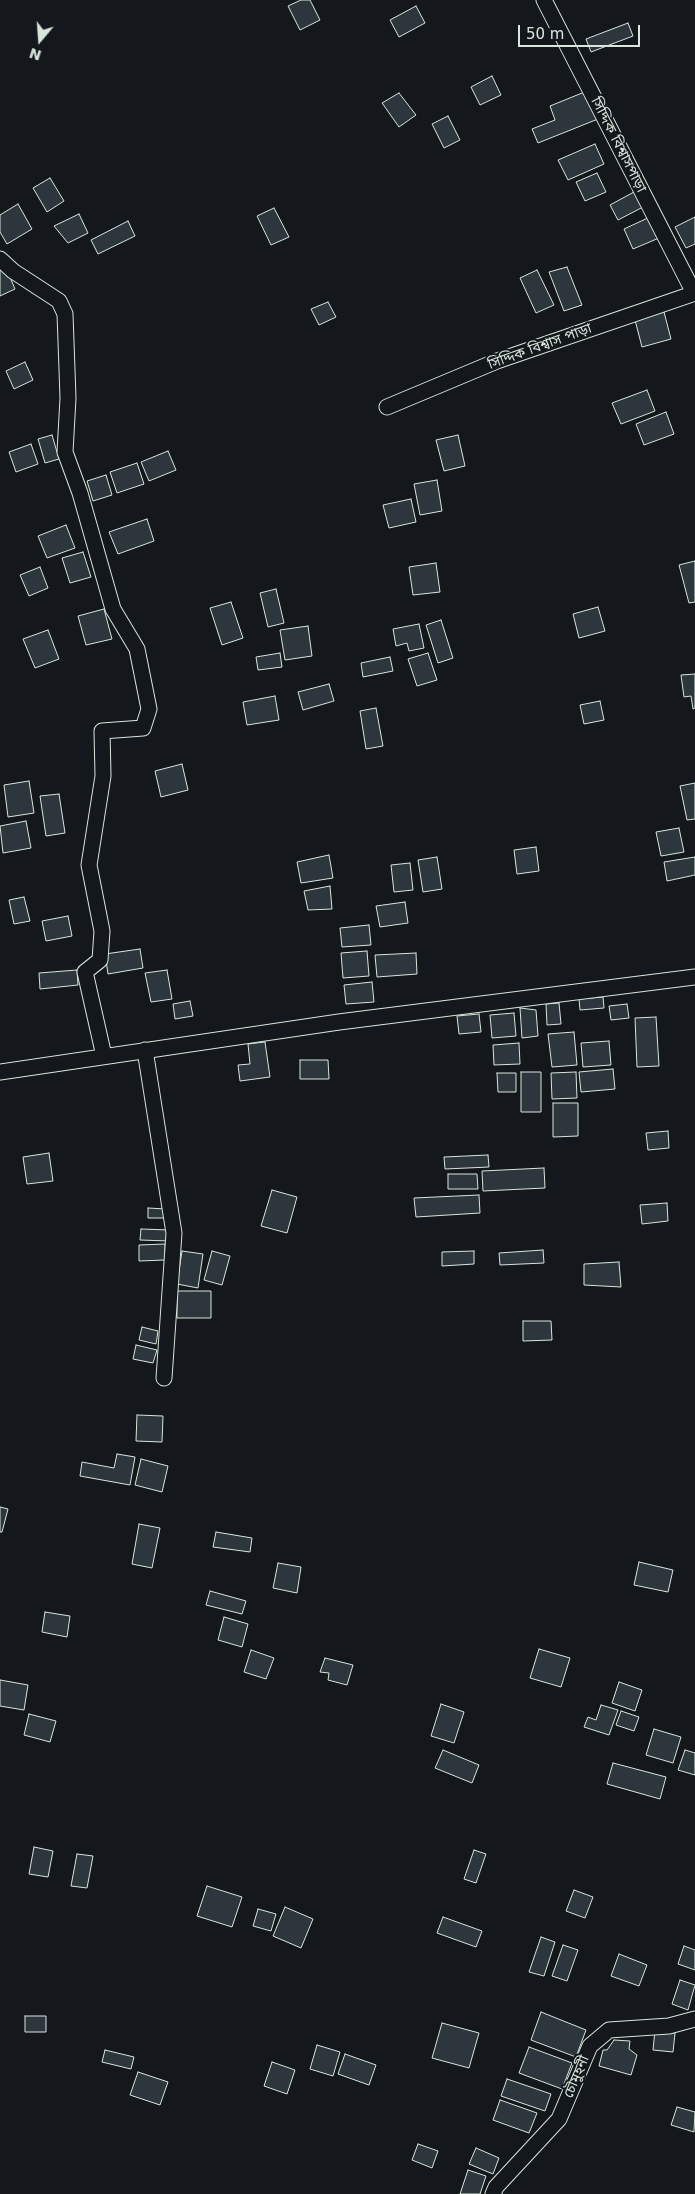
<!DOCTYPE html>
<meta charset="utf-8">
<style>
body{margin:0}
#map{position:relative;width:695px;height:2194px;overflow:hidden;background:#14181c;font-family:"DejaVu Sans",sans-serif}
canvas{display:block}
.north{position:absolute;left:15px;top:15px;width:50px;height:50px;-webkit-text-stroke:4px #14181c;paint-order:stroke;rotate:198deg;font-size:14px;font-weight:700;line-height:20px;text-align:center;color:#d8e6dc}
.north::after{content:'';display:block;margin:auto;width:18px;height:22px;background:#d8e6dc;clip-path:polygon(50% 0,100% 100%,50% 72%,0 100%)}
.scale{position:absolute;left:518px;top:25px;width:122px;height:22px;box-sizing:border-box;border:2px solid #d8e6dc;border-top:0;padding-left:6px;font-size:15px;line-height:18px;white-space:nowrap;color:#d8e6dc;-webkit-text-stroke:4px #14181c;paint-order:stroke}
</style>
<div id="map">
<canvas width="695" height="2194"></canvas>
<div class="north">N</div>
<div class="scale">50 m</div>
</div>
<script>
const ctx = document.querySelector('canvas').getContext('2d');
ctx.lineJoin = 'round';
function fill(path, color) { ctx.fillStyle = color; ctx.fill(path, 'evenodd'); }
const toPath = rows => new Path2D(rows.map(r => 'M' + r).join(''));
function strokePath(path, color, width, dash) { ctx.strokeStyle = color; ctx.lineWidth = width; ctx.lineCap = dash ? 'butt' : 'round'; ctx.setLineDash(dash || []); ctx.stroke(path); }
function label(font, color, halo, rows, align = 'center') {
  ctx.font = font + ' "DejaVu Sans","Noto Sans Bengali",sans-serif'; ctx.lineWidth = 4; ctx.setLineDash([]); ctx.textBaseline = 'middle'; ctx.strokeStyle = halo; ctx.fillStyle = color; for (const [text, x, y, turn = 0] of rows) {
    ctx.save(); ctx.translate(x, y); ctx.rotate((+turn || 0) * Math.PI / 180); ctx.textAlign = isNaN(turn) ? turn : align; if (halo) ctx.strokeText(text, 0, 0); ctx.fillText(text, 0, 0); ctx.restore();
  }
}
const building = toPath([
 [301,0,310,0,320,20,300,30,288,6,301,0],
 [416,6,425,23,399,37,390,20,416,6],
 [628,23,633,36,591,52,586,39,628,23],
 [492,76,501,95,480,105,471,87,492,76],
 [587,91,598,119,538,143,532,129,555,120,550,106,587,91],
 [399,93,416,115,399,127,382,103,399,93],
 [448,116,460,140,444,148,432,124,448,116],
 [595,144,604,164,568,180,558,160,595,144],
 [597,173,606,192,585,201,576,182,597,173],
 [50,178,64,201,47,212,33,188,50,178],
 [634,192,643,207,618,220,610,205,634,192],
 [18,204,32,229,7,244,0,232,0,215,18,204],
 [274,208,289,237,271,245,257,216,274,208],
 [79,214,88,233,68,243,54,226,79,214],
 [650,217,659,238,633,249,624,229,650,217],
 [695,217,695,244,686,248,675,227,695,217],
 [128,221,135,236,98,254,91,240,128,221],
 [567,267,582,305,564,311,549,272,567,267],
 [6,268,15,289,0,296,0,270,6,268],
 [537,270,554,305,536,313,520,278,537,270],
 [328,302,336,317,319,325,311,309,328,302],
 [664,312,671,339,642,347,635,320,664,312],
 [25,362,33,380,14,389,6,371,25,362],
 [647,390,655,411,621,424,612,403,647,390],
 [666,412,674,434,644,445,636,424,666,412],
 [52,435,59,459,45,463,38,439,52,435],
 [458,435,465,466,444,471,436,440,458,435],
 [31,444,38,464,16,472,9,452,31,444],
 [168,451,176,470,149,481,141,462,168,451],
 [137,463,144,484,117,493,110,472,137,463],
 [106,475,112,495,93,501,87,481,106,475],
 [437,480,442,511,420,515,414,484,437,480],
 [411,499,416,522,389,528,383,505,411,499],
 [147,519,154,541,118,554,109,532,147,519],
 [66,525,75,548,47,558,38,536,66,525],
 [83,552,91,577,70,583,62,558,83,552],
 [695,561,695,602,689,603,679,565,695,561],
 [436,563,440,592,413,595,409,567,436,563],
 [40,567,48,588,29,596,20,575,40,567],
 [276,589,284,623,268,627,260,593,276,589],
 [231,602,243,638,222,645,210,608,231,602],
 [598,607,605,631,579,638,573,614,598,607],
 [104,609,112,639,86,645,78,616,104,609],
 [441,620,453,658,438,663,426,625,441,620],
 [419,624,424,648,409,651,407,643,396,646,393,629,419,624],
 [308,626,312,656,285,660,280,630,308,626],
 [48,630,59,659,35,668,23,639,48,630],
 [280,653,282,667,258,670,256,657,280,653],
 [428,653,437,680,417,686,408,659,428,653],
 [390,657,393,671,363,677,361,663,390,657],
 [695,674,695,708,693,709,691,696,684,697,681,675,695,674],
 [329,684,334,701,303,710,298,692,329,684],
 [275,696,279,720,247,725,243,702,275,696],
 [600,701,604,720,584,724,580,705,600,701],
 [376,708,383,746,366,749,360,711,376,708],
 [182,764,188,790,161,797,155,771,182,764],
 [29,781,34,813,8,817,4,785,29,781],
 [695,783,695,819,687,820,680,786,695,783],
 [59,794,65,833,46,836,40,796,59,794],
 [26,821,31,848,3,853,0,826,26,821],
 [679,828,684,852,661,856,656,832,679,828],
 [536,847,539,871,517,874,514,850,536,847],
 [329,855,333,878,301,883,297,862,329,855],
 [437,857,442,889,423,892,418,860,437,857],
 [695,857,695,875,667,881,664,862,695,857],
 [410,863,413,890,394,892,391,865,410,863],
 [330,886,332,909,308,910,304,891,330,886],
 [24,897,30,921,14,924,9,900,24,897],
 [405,902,408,923,380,927,376,906,405,902],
 [68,916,72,936,46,941,42,921,68,916],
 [369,925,371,945,342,947,340,928,369,925],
 [140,949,143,968,108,974,105,954,140,949],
 [367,951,369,976,343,978,341,953,367,951],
 [416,953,417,974,377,977,375,955,416,953],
 [77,970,78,985,40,989,39,973,77,970],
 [167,970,172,999,151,1002,145,973,167,970],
 [372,982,374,1002,346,1004,344,985,372,982],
 [603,997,604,1008,580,1010,579,999,603,997],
 [190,1001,193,1016,175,1019,173,1004,190,1001],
 [559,1003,561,1024,547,1025,546,1004,559,1003],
 [627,1004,629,1018,611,1020,609,1006,627,1004],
 [520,1008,536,1010,538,1036,522,1038,520,1008],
 [514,1013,516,1036,492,1038,490,1015,514,1013],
 [479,1014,481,1032,459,1034,457,1016,479,1014],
 [656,1017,659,1066,637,1067,635,1018,656,1017],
 [574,1032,577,1065,552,1067,548,1034,574,1032],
 [609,1041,611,1065,583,1067,581,1043,609,1041],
 [265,1042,270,1077,240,1081,238,1065,250,1064,248,1044,265,1042],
 [519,1043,520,1064,494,1065,493,1045,519,1043],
 [300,1060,328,1060,329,1079,300,1079,300,1060],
 [613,1069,615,1089,581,1092,579,1072,613,1069],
 [521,1072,541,1072,541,1112,521,1112,521,1072],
 [576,1072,577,1098,552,1099,551,1073,576,1072],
 [497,1073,516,1073,516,1092,498,1092,497,1073],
 [553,1103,578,1103,578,1136,553,1137,553,1103],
 [668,1131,669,1148,648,1150,646,1133,668,1131],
 [49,1153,53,1181,27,1184,23,1157,49,1153],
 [488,1155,489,1167,445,1169,444,1157,488,1155],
 [544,1168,545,1188,483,1191,482,1171,544,1168],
 [448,1174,477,1174,478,1189,448,1189,448,1174],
 [272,1190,297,1197,287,1233,261,1226,272,1190],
 [479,1195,480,1213,416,1217,414,1198,479,1195],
 [667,1203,668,1221,642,1224,640,1205,667,1203],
 [148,1208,166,1209,165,1218,148,1218,148,1208],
 [141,1229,170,1230,169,1241,140,1240,141,1229],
 [165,1244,165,1260,139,1261,139,1245,165,1244],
 [543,1250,544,1263,500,1265,499,1253,543,1250],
 [182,1251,203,1254,198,1288,177,1284,182,1251],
 [212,1251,230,1256,222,1285,204,1280,212,1251],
 [474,1251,474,1264,442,1266,442,1252,474,1251],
 [619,1262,621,1287,584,1285,584,1264,619,1262],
 [177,1291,211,1291,211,1318,177,1318,177,1291],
 [523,1321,551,1321,552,1340,523,1341,523,1321],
 [142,1327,158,1331,156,1344,139,1340,142,1327],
 [136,1345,157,1350,153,1363,133,1359,136,1345],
 [137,1415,163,1416,162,1442,136,1441,137,1415],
 [117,1454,135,1457,130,1485,80,1476,82,1462,114,1468,117,1454],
 [141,1459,168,1466,162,1492,135,1485,141,1459],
 [0,1507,8,1509,2,1532,0,1532,0,1507],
 [139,1524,160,1528,152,1568,132,1564,139,1524],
 [216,1532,252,1538,250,1552,213,1547,216,1532],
 [639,1562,673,1570,668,1592,634,1585,639,1562],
 [278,1563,301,1567,297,1593,273,1588,278,1563],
 [210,1591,246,1601,242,1614,206,1605,210,1591],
 [45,1612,70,1616,67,1637,42,1632,45,1612],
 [224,1617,248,1624,242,1647,218,1640,224,1617],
 [539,1649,570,1658,561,1687,530,1678,539,1649],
 [251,1650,274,1658,266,1679,244,1672,251,1650],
 [325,1658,353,1665,347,1685,328,1680,329,1673,320,1672,325,1658],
 [0,1680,28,1685,24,1710,0,1706,0,1680],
 [619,1682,642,1690,635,1711,612,1703,619,1682],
 [441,1704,464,1712,454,1743,431,1736,441,1704],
 [601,1705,618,1710,609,1735,584,1727,588,1717,596,1720,601,1705],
 [621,1711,639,1717,634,1731,616,1725,621,1711],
 [29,1714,56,1721,50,1742,24,1735,29,1714],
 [654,1729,681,1737,673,1763,646,1755,654,1729],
 [443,1750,479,1765,472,1783,435,1768,443,1750],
 [685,1750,695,1753,695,1775,678,1770,685,1750],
 [613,1763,666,1777,660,1799,607,1784,613,1763],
 [34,1847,53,1851,48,1877,29,1874,34,1847],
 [474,1850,486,1854,476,1883,464,1879,474,1850],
 [77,1854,93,1856,87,1888,71,1886,77,1854],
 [207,1886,242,1897,232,1927,197,1916,207,1886],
 [574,1890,593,1897,585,1918,566,1911,574,1890],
 [285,1907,313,1919,301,1948,273,1936,285,1907],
 [258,1909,276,1914,271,1931,253,1926,258,1909],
 [443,1917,482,1931,476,1947,437,1933,443,1917],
 [541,1937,555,1942,544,1976,529,1972,541,1937],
 [563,1945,578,1950,567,1981,552,1976,563,1945],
 [684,1946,695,1950,695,1970,678,1964,684,1946],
 [619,1954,647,1965,639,1986,611,1976,619,1954],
 [680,1980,695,1985,688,2010,672,2004,680,1980],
 [541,2012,586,2030,576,2057,531,2040,541,2012],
 [25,2016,46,2016,46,2032,25,2032,25,2016],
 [442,2023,479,2033,469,2068,432,2058,442,2023],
 [655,2030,675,2033,673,2052,653,2050,655,2030],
 [614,2040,630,2041,629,2049,637,2055,631,2075,599,2066,603,2050,607,2050,614,2040],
 [317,2045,340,2052,333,2076,310,2069,317,2045],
 [529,2047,572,2063,562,2089,519,2073,529,2047],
 [105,2050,134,2057,131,2069,102,2062,105,2050],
 [345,2054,376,2065,369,2085,338,2074,345,2054],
 [272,2062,295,2070,287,2094,264,2086,272,2062],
 [138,2072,168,2082,160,2105,130,2095,138,2072],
 [507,2079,551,2094,545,2111,501,2096,507,2079],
 [500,2100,537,2113,529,2133,493,2120,500,2100],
 [677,2107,695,2112,694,2132,671,2125,677,2107],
 [418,2144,438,2151,432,2168,412,2160,418,2144],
 [476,2148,499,2158,493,2174,469,2164,476,2148],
 [468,2170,486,2176,480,2194,460,2194,468,2170]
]);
fill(building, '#2c363c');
strokePath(building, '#d8e6dc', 1);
const street = toPath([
 [544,0,694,293],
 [0,259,13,271,59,301,65,314,68,398,65,452,80,493,113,609,137,649,149,709,143,728,102,731,103,776,89,865,102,931,100,960,85,972,104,1056],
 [387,407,497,361,695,293],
 [145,1050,174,1233,164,1378],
 [0,1072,339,1022,695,977],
 [493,2194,496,2187,559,2119,590,2046,609,2030,669,2026,695,2019]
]);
strokePath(street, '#d8e6dc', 17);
strokePath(street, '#14181c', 15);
label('14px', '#d8e6dc', '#14181c', [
 ["সিদ্দিক বিশ্বাসপাড়া",618,145,63],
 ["সিদ্দিক বিশ্বাস পাড়া",540,347,-20],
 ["চৌমুহনী",577,2077,-67]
]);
</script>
